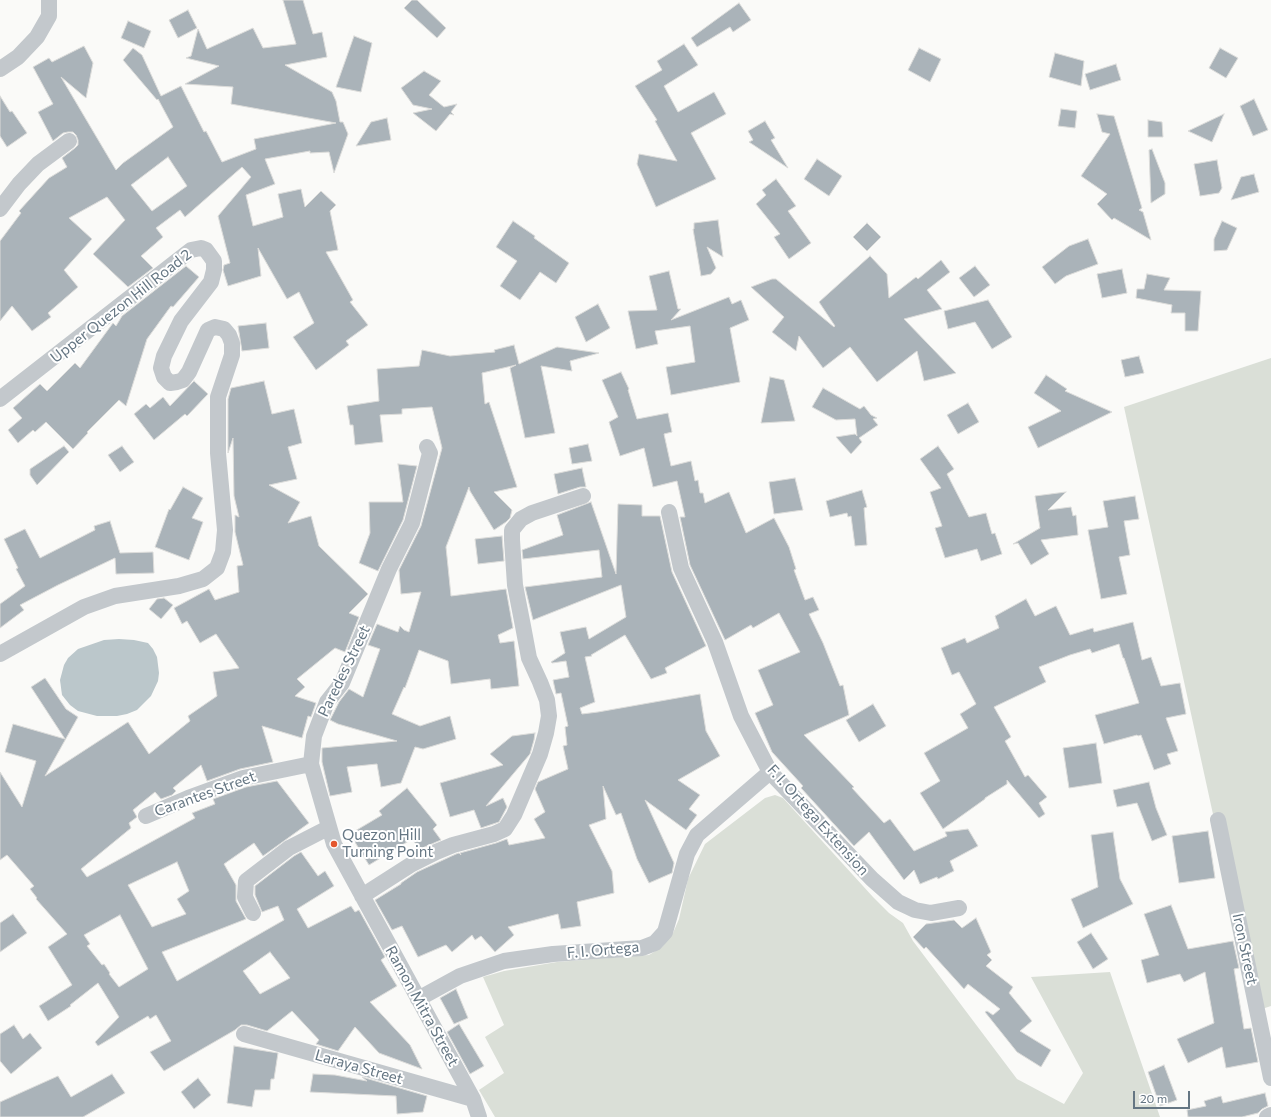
<!DOCTYPE html>
<style>
body{margin:0}
#map{position:relative;width:1271px;height:1117px;overflow:hidden;background:#fafaf8;font-family:Commissioner,sans-serif}
canvas{display:block}
.scale{position:absolute;left:1133px;top:1091px;width:57px;height:18px;box-sizing:border-box;border:2px solid #657683;border-top:0;padding-left:5px;font-size:12px;line-height:14px;white-space:nowrap;color:#657683;-webkit-text-stroke:3px #fff;paint-order:stroke}
</style>
<div id="map">
<canvas width="1271" height="1117"></canvas>
<div class="scale">20 m</div>
</div>
<script>
const ctx = document.querySelector('canvas').getContext('2d');
ctx.lineJoin = 'round';
function fill(path, color) { ctx.fillStyle = color; ctx.fill(path, 'evenodd'); }
const toPath = rows => new Path2D(rows.map(r => 'M' + r).join(''));
function strokePath(path, color, width, dash) { ctx.strokeStyle = color; ctx.lineWidth = width; ctx.lineCap = dash ? 'butt' : 'round'; ctx.setLineDash(dash || []); ctx.stroke(path); }
function label(font, color, halo, rows, align = 'center') {
  ctx.font = font + ' Commissioner,sans-serif'; ctx.lineWidth = 4; ctx.setLineDash([]); ctx.textBaseline = 'middle'; ctx.strokeStyle = halo; ctx.fillStyle = color; for (const [text, x, y, turn = 0] of rows) {
    ctx.save(); ctx.translate(x, y); ctx.rotate((+turn || 0) * Math.PI / 180); ctx.textAlign = isNaN(turn) ? turn : align; if (halo) ctx.strokeText(text, 0, 0); ctx.fillText(text, 0, 0); ctx.restore();
  }
}
fill(toPath([
 [1271,358,1271,1006,1256,1011,1124,407],
 [775,795,783,798,873,897,889,913,903,923,913,941,1017,1079,1064,1104,1083,1073,1031,977,1110,972,1160,1117,495,1117,479,1090,504,1073,485,1037,504,1025,483,977,504,971,557,962,649,955,662,947,673,933,679,919,688,879,705,844,765,798]
]), '#dadfd7');
fill(toPath([
 [119,639,134,640,148,643,153,649,157,657,159,673,158,681,151,696,137,710,127,714,117,716,97,716,78,711,70,705,62,695,60,680,64,665,68,658,78,649,104,640]
]), '#bbc7cb');
const building = toPath([
 [283,0,303,0,313,34,322,32,327,57,285,65,332,92,336,101,340,122,343,122,348,134,334,173,329,152,310,153,310,151,265,159,275,184,246,195,253,226,283,217,278,194,301,189,305,207,321,191,336,205,330,211,338,250,326,252,353,300,350,302,368,325,346,341,349,345,316,370,293,337,314,323,299,292,287,299,258,248,261,276,228,286,223,270,224,265,230,263,218,216,251,177,242,167,185,217,180,210,156,228,163,237,141,256,153,268,128,287,93,254,125,220,107,197,69,218,92,239,64,270,78,287,48,313,51,317,32,331,12,306,0,321,0,241,21,213,19,211,49,178,67,167,62,158,75,148,78,145,78,140,76,135,73,132,68,132,63,133,53,141,38,112,53,104,33,67,49,58,52,62,84,46,93,63,86,98,61,77,116,170,123,163,173,127,158,99,157,100,123,60,133,48,142,55,161,96,181,86,204,132,206,131,222,162,256,149,254,139,336,123,231,104,233,87,185,84,219,66,186,58,191,56,198,29,207,49,253,28,263,48,296,44,283,0],
 [168,157,187,186,152,211,131,185,168,157],
 [412,0,417,0,446,28,437,38,404,8,412,0],
 [739,3,751,20,733,32,730,27,697,47,691,38,739,3],
 [188,10,197,28,178,38,169,20,188,10],
 [128,21,151,31,144,48,121,38,128,21],
 [354,36,372,43,361,92,336,87,354,36],
 [684,44,698,65,664,86,678,112,714,92,726,114,691,133,716,179,656,207,637,164,639,154,677,161,655,121,657,120,635,86,662,70,657,61,684,44],
 [919,48,941,59,930,82,908,70,919,48],
 [1220,48,1238,58,1226,78,1209,68,1220,48],
 [1055,53,1084,61,1081,86,1049,77,1055,53],
 [1116,64,1121,80,1090,90,1085,74,1116,64],
 [424,71,441,81,429,95,444,107,457,104,451,112,454,115,450,114,436,131,413,113,432,109,413,105,401,88,424,71],
 [0,96,10,112,12,111,27,133,7,147,0,136,0,96],
 [1254,99,1268,130,1253,136,1240,106,1254,99],
 [1061,109,1077,111,1075,128,1058,126,1061,109],
 [1097,114,1114,116,1142,208,1139,210,1143,212,1151,240,1114,218,1112,220,1097,204,1107,194,1081,176,1110,134,1102,132,1097,114],
 [1224,114,1212,142,1188,131,1224,114],
 [387,118,391,140,356,146,371,122,387,118],
 [1148,120,1162,122,1163,137,1148,137,1148,120],
 [765,121,775,138,771,140,788,168,749,142,753,140,748,131,765,121],
 [1152,149,1165,183,1165,194,1151,203,1149,150,1152,149],
 [817,159,842,176,829,196,804,179,817,159],
 [1217,160,1222,188,1219,193,1200,196,1194,164,1217,160],
 [1254,174,1259,192,1231,200,1241,177,1254,174],
 [776,179,796,206,788,211,811,243,789,259,774,237,780,234,756,204,766,195,762,190,776,179],
 [718,220,723,257,707,247,716,268,711,274,701,276,693,229,694,229,694,223,718,220],
 [513,221,535,236,534,238,569,263,556,283,540,272,520,300,500,286,517,261,496,247,513,221],
 [1222,221,1237,228,1227,250,1214,251,1214,239,1222,221],
 [867,223,881,237,867,251,853,237,867,223],
 [1088,239,1098,264,1066,276,1055,284,1042,267,1069,246,1088,239],
 [870,256,887,274,889,298,916,277,918,279,941,260,950,272,927,290,942,309,904,319,956,373,924,381,917,351,877,382,850,347,823,368,799,336,796,351,772,332,784,317,751,287,772,279,776,279,834,327,835,326,819,302,870,256],
 [186,266,199,277,173,307,171,306,147,339,126,406,119,400,87,432,88,433,73,449,46,422,35,432,33,430,18,443,8,430,22,418,13,408,40,384,47,391,75,363,80,368,113,323,116,326,122,316,186,266],
 [975,266,990,285,974,297,959,278,975,266],
 [1122,269,1127,293,1102,298,1097,274,1122,269],
 [669,271,678,309,681,309,671,320,729,297,732,304,741,300,749,320,730,328,740,382,671,395,666,367,695,362,690,326,655,331,658,344,636,349,628,311,657,310,649,276,669,271],
 [1147,274,1170,278,1164,290,1201,291,1198,331,1185,331,1185,313,1171,313,1172,305,1136,298,1137,289,1144,289,1147,274],
 [988,300,1012,337,992,349,975,322,948,329,944,311,988,300],
 [598,304,610,328,586,342,575,317,598,304],
 [266,323,269,348,242,351,238,326,266,323],
 [514,345,519,364,557,347,599,353,570,361,572,371,541,366,555,433,525,438,510,368,516,365,482,373,485,404,489,402,517,487,494,492,512,510,510,518,506,522,494,530,470,491,469,487,446,547,451,596,506,589,513,628,498,635,500,643,514,641,519,686,491,689,490,679,451,684,448,661,419,650,405,688,404,687,392,714,420,726,450,716,456,739,423,749,415,747,401,783,381,787,377,764,347,767,352,792,330,796,322,762,322,748,397,741,338,724,330,720,339,702,349,689,363,697,380,649,368,645,377,624,398,632,400,626,404,630,409,632,421,592,401,594,399,570,421,526,442,448,432,407,402,409,402,414,380,415,383,442,355,445,353,425,350,425,347,406,379,401,377,369,419,366,422,350,450,356,495,352,494,350,514,345],
 [1139,356,1144,373,1125,377,1121,360,1139,356],
 [621,372,629,389,628,390,637,419,668,413,672,432,664,434,671,466,691,461,695,481,698,480,700,493,703,493,705,503,729,492,746,533,774,518,789,547,796,569,794,570,805,600,813,597,819,610,809,614,823,643,840,686,843,685,849,715,804,735,854,787,852,788,884,823,890,819,914,851,947,836,945,832,968,829,978,846,950,861,954,871,938,879,937,877,920,884,914,870,904,880,869,832,854,846,801,788,803,786,772,752,755,713,773,705,758,670,800,652,779,613,753,628,751,625,725,640,690,565,680,517,685,517,677,481,653,487,644,448,620,456,609,422,618,417,602,380,621,372],
 [1046,375,1067,389,1065,391,1112,412,1038,448,1028,427,1061,411,1034,393,1046,375],
 [770,377,784,380,795,421,761,423,770,377],
 [194,381,208,394,187,416,185,414,154,440,134,414,146,404,150,408,163,397,170,406,194,381],
 [264,381,272,414,294,409,302,443,288,447,297,479,269,485,300,502,288,523,311,516,319,546,368,594,349,613,359,617,345,652,335,648,297,679,305,687,295,696,316,703,311,717,308,716,302,738,262,726,273,762,240,769,207,781,201,765,173,788,176,791,172,795,161,799,155,792,133,810,137,817,129,823,131,828,81,869,87,877,195,818,192,813,215,804,213,799,246,787,277,781,309,823,263,856,254,843,224,864,236,885,236,901,246,919,162,952,177,981,284,920,278,906,262,912,255,895,255,886,294,856,301,852,318,876,325,871,334,886,297,909,308,928,351,906,355,912,359,910,385,957,381,960,397,986,370,1002,410,1045,422,1069,379,1053,355,1027,338,1051,319,1045,316,1044,319,1040,292,1011,267,1031,247,1025,241,1025,235,1030,164,1071,150,1052,171,1041,156,1015,150,1019,148,1016,98,1046,95,1042,119,1017,98,983,70,1005,71,1006,48,1021,39,1006,72,985,48,947,67,934,36,899,37,898,30,889,34,886,7,855,0,860,0,772,22,807,36,761,5,752,13,724,65,739,31,687,45,678,66,709,78,717,45,776,128,722,149,754,190,721,188,716,217,696,213,672,239,668,216,634,200,643,187,621,182,624,174,608,209,589,215,600,239,592,237,566,243,565,235,532,235,515,239,517,234,496,233,438,228,453,228,399,231,388,264,381],
 [177,862,189,891,177,899,186,914,152,927,128,885,177,862],
 [120,915,148,969,119,987,109,974,110,973,104,964,102,965,87,946,90,944,84,935,120,915],
 [270,952,290,978,260,994,243,971,270,952],
 [823,388,860,409,864,406,871,415,877,418,873,419,878,425,859,438,862,442,851,454,836,437,855,434,857,436,855,419,836,420,812,407,823,388],
 [968,403,979,422,958,434,947,415,968,403],
 [588,444,592,461,572,464,569,448,588,444],
 [64,446,69,452,37,485,30,475,30,469,64,446],
 [122,446,134,462,120,472,108,455,122,446],
 [938,446,954,469,947,474,969,517,986,513,992,534,995,533,1002,554,981,561,977,549,945,558,935,528,942,526,930,492,941,488,920,459,938,446],
 [398,464,417,466,403,520,378,571,359,563,370,533,369,502,403,502,398,464],
 [582,468,586,487,580,487,558,494,554,474,582,468],
 [795,478,803,510,774,514,769,482,795,478],
 [183,487,203,498,192,518,203,522,189,560,155,547,169,509,170,510,183,487],
 [862,490,867,507,864,508,867,545,855,546,851,516,848,517,847,513,830,517,826,501,862,490],
 [1066,492,1048,510,1071,507,1073,516,1076,515,1078,535,1041,540,1049,554,1031,565,1018,543,1013,544,1040,528,1035,496,1066,492],
 [1135,496,1139,519,1124,521,1130,555,1119,557,1127,594,1101,599,1088,530,1108,527,1103,501,1135,496],
 [591,502,616,574,618,504,642,505,642,516,660,516,672,572,706,646,665,668,667,673,651,679,625,635,591,655,592,656,585,657,595,702,580,708,582,714,598,712,700,694,706,731,720,756,678,780,700,795,689,809,697,815,686,830,645,800,674,863,672,873,649,883,637,859,621,813,616,815,603,786,606,819,589,825,612,871,614,893,577,902,581,926,561,929,558,914,508,927,514,935,495,952,481,936,475,940,472,935,452,952,446,945,418,957,402,926,392,930,375,900,401,884,401,883,417,872,456,854,459,853,461,855,460,853,496,843,507,839,509,845,545,838,534,819,545,812,535,789,538,782,568,769,563,746,567,745,565,727,568,726,561,693,556,694,553,680,569,677,566,661,552,663,551,662,565,653,560,632,586,627,589,639,626,617,621,585,533,620,525,587,602,577,599,550,523,559,522,550,563,535,557,515,591,502],
 [110,521,120,553,153,552,154,573,116,574,115,558,58,585,20,605,24,610,0,628,0,604,25,586,16,569,18,568,4,539,25,529,40,558,95,530,94,526,110,521],
 [502,536,504,561,478,564,475,539,502,536],
 [164,598,173,605,161,619,149,609,157,599,164,598],
 [1026,599,1035,616,1056,606,1070,635,1093,628,1094,632,1133,622,1142,660,1151,657,1161,686,1180,683,1186,714,1166,718,1178,751,1167,754,1171,764,1154,770,1141,735,1138,736,1137,735,1104,744,1095,715,1139,703,1124,658,1123,658,1119,644,1092,653,1090,649,1070,655,1039,667,1046,682,994,707,1011,737,1005,741,1025,777,1028,775,1047,797,1039,803,1045,814,1039,818,1007,780,1007,784,985,798,985,799,943,829,920,793,940,781,924,753,968,728,960,714,976,704,959,672,952,675,941,648,965,638,967,643,999,628,995,616,1026,599],
 [873,704,886,726,859,742,846,720,873,704],
 [535,733,534,740,530,754,486,806,503,798,507,807,499,822,481,828,474,810,450,817,440,783,503,765,490,754,512,736,535,733],
 [1096,743,1102,783,1069,788,1063,748,1096,743],
 [1149,782,1156,808,1167,835,1152,841,1137,803,1117,807,1113,790,1149,782],
 [407,788,437,825,433,829,441,840,420,849,412,839,369,865,350,834,382,815,379,811,407,788],
 [1208,831,1215,878,1179,883,1172,836,1208,831],
 [1113,832,1120,879,1133,904,1083,928,1071,899,1098,887,1091,835,1113,832],
 [1171,905,1188,949,1233,941,1239,968,1234,969,1244,1029,1251,1028,1258,1062,1226,1068,1222,1047,1188,1063,1177,1039,1214,1023,1205,972,1184,982,1180,974,1147,983,1141,960,1159,955,1144,914,1171,905],
 [13,914,27,933,0,952,0,923,13,914],
 [976,918,991,952,987,955,992,960,986,966,1013,987,1009,993,1032,1021,1020,1031,1051,1050,1041,1067,1017,1052,985,1012,987,1011,993,1015,1000,1009,968,984,964,989,926,947,924,949,913,937,926,924,954,920,962,928,976,918],
 [1091,933,1108,959,1093,969,1077,942,1091,933],
 [456,989,468,1018,454,1024,440,998,456,989],
 [459,1024,484,1066,470,1074,447,1032,459,1024],
 [14,1025,23,1039,30,1033,42,1048,11,1074,0,1061,0,1034,14,1025],
 [234,1046,278,1053,274,1079,271,1079,270,1090,255,1090,252,1107,227,1103,234,1046],
 [1164,1065,1177,1100,1160,1106,1148,1072,1164,1065],
 [112,1074,125,1093,83,1117,0,1117,0,1102,58,1076,71,1097,112,1074],
 [313,1074,335,1075,367,1081,362,1077,427,1096,423,1112,397,1114,396,1096,310,1092,313,1074],
 [198,1078,211,1095,194,1109,181,1092,198,1078],
 [1265,1093,1268,1106,1262,1109,1258,1113,1242,1117,1188,1117,1187,1110,1206,1106,1204,1101,1221,1096,1223,1103,1265,1093]
]);
fill(building, '#aab3b9');
strokePath(building, '#dcdcda', 1);
strokePath(toPath([
 [0,69,18,57,37,37,49,16,49,0],
 [0,209,19,184,38,164,69,141],
 [0,399,191,250,201,248,206,250,214,261,214,270,211,282,181,321,164,356,161,368,164,377,170,383,177,382,183,380,189,372,208,330,215,327,224,329,229,335,232,343,232,355,218,397,218,453,225,530,223,552,217,568,203,579,179,586,115,596,84,607,0,654],
 [427,447,430,453,412,523,389,569,342,683,327,702,314,736,311,764,334,844,473,1099,479,1117],
 [669,512,681,568,715,642,741,716,770,772,872,879,898,902,915,910,931,913,959,908],
 [146,816,188,798,243,778,311,764],
 [1218,820,1271,1078],
 [362,896,412,864,436,852,453,845,494,834,505,829,514,815,540,754,546,733,549,716,547,700,540,682,529,658,523,626,515,585,512,540,512,530,521,519,532,513,583,496],
 [253,913,245,897,246,881,289,848,328,828],
 [418,999,460,976,504,961,553,954,642,948,655,943,665,932,687,854,697,835,770,772],
 [244,1034,473,1099],
 [1267,1117,1271,1115]
]), '#c3c8cc', 16);
for (const [x, y, r, color] of [
 [334,844,4,"#e4572e"]
]) { const dot = new Path2D(); dot.arc(x, y, r, 0, 2 * Math.PI); ctx.fillStyle = color; ctx.fill(dot); strokePath(dot, '#fff', 1.5); }
label('15px', '#657683', '#fff', [
 ["Upper Quezon Hill Road 2",121,306,-38],
 ["Paredes Street",344,671,-64],
 ["Carantes Street",205,794,-20],
 ["F. I. Ortega Extension",818,820,48],
 ["Iron Street",1245,949,78],
 ["F. I. Ortega",603,950,-5],
 ["Ramon Mitra Street",422,1006,61],
 ["Laraya Street",359,1067,16]
]);
label('15px', '#657683', '#fff', [
 ["Quezon Hill",342,835],
 ["Turning Point",342,852]
], 'left');
</script>
